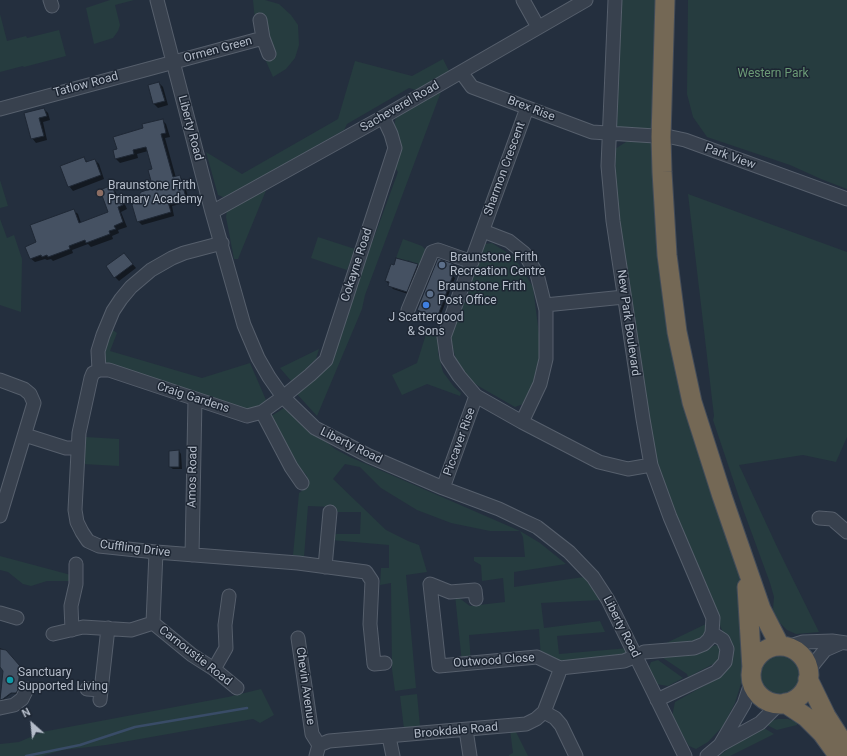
<!DOCTYPE html>
<style>
body{margin:0}
#map{position:relative;width:847px;height:756px;overflow:hidden;background:#242f3e;font-family:Roboto,sans-serif}
canvas{display:block}
.north{position:absolute;left:12px;top:704px;width:40px;height:40px;-webkit-text-stroke:3px #1d2633;paint-order:stroke;rotate:333deg;font-size:11px;font-weight:700;line-height:16px;text-align:center;color:#b4bcc9}
.north::after{content:'';display:block;margin:auto;width:14px;height:18px;background:#b4bcc9;clip-path:polygon(50% 0,100% 100%,50% 72%,0 100%)}
</style>
<div id="map">
<canvas width="847" height="756"></canvas>
<div class="north">N</div>
</div>
<script>
const ctx = document.querySelector('canvas').getContext('2d');
ctx.lineJoin = 'round';
function fill(path, color) { ctx.fillStyle = color; ctx.fill(path, 'evenodd'); }
const toPath = rows => new Path2D(rows.map(r => 'M' + r).join(''));
function strokePath(path, color, width, dash) { ctx.strokeStyle = color; ctx.lineWidth = width; ctx.lineCap = dash ? 'butt' : 'round'; ctx.setLineDash(dash || []); ctx.stroke(path); }
function label(font, color, halo, rows, align = 'center') {
  ctx.font = font + ' Roboto,sans-serif'; ctx.lineWidth = 3; ctx.setLineDash([]); ctx.textBaseline = 'middle'; ctx.strokeStyle = halo; ctx.fillStyle = color; for (const [text, x, y, turn = 0] of rows) {
    ctx.save(); ctx.translate(x, y); ctx.rotate((+turn || 0) * Math.PI / 180); ctx.textAlign = isNaN(turn) ? turn : align; if (halo) ctx.strokeText(text, 0, 0); ctx.fillText(text, 0, 0); ctx.restore();
  }
}
fill(toPath([
 [110,0,134,0,115,5,120,25,118,31,113,38,94,44,86,8],
 [253,0,265,0,279,4,291,15,298,25,299,45,295,58,286,69,273,77,265,59,269,54,255,20],
 [619,0,664,0,656,116,650,130,625,130,617,126],
 [688,0,847,0,847,189,821,179,790,165,707,137,693,117,687,94],
 [0,14,7,41,26,36,27,38,59,30,66,56,24,67,23,66,0,72],
 [443,59,449,71,416,90,409,88,347,124,344,130,225,198,218,195,206,152,242,174,338,119,355,61,412,76],
 [442,89,365,295,362,309,317,416,296,393,328,364,369,244,372,243,398,172,395,167,394,126,396,117],
 [629,140,651,142,655,151,661,243,736,555,742,596,743,677,735,703,723,726,708,742,696,749,689,746,672,717,675,702,716,679,728,644,690,556,655,463,627,271,616,208,615,149],
 [0,180,8,206,0,208],
 [267,188,238,259,234,259,226,217,227,209],
 [688,194,847,252,847,437,836,462,803,455,739,465,778,549,819,632,796,634,787,630,779,622,773,610,774,597,770,583,744,512,713,420,714,416],
 [0,219,7,238,14,235,22,259,21,312,0,305],
 [318,237,355,249,347,270,311,258],
 [403,239,422,246,425,249,426,251,420,267,416,265,416,264,408,260,407,262,396,258],
 [492,243,514,257,533,287,541,350,532,388,526,403,515,407,480,387,471,381,457,363,453,349,451,335,485,244],
 [110,328,117,333,110,351,202,378,250,363,266,400,263,403,254,408,243,410,113,364,104,363,102,350],
 [427,331,438,336,438,353,443,372,454,387,461,393,460,396,427,384,402,395,392,375,417,363],
 [319,349,316,359,292,382,280,368],
 [284,408,335,449,350,457,520,531,540,543,566,564,514,572,514,587,584,577,601,600,541,603,544,628,600,621,605,632,557,636,559,654,629,648,636,656,560,668,541,658,539,629,469,635,471,663,462,663,455,595,470,606,505,602,503,578,482,581,481,565,474,561,474,557,525,557,523,537,520,531,490,531,451,523,417,510,381,488,360,467,345,464,333,479,386,530,408,541,419,545,427,572,406,575,416,688,395,691,392,669,391,583,380,585,381,568,389,568,389,545,331,540,333,535,337,534,360,534,361,512,334,512,333,507,308,506,304,557,293,555,299,493,303,490,307,476,295,462,268,418],
 [86,437,119,439,119,466,83,464],
 [0,556,71,575,70,581,47,581,31,586,23,584,8,572,0,570],
 [708,623,708,630,700,642,660,646],
 [717,645,723,651,721,660,688,677,687,674,663,658],
 '757 675a23 23 0 1 1 46 0a23 23 0 1 1-46 0Z',
 [658,660,683,678,668,686,656,684,649,667,651,662],
 [261,689,274,715,260,723,253,719,106,745,63,750,42,756,0,756,0,744,19,742,42,732,228,697],
 [417,694,420,726,404,729,400,696],
 [778,719,788,719,797,722,797,725,777,730,763,723],
 [759,725,774,734,730,756,719,756],
 [510,730,515,730,528,756,509,756,509,755,513,753]
]), '#263c3f');
fill(toPath([
 [159,83,163,87,168,105,158,108,154,104],
 [44,109,48,113,50,120,43,122,47,140,36,143,32,138,26,114],
 [162,120,166,124,170,137,165,138,176,178,180,177,184,181,189,202,172,206,174,216,142,225,138,221,154,189,153,170,148,151,137,154,138,158,120,163,116,159,114,151,118,150,144,129],
 [83,158,88,162,95,160,99,164,104,179,73,191,69,186],
 [111,187,115,191,118,197,119,196,123,200,127,209,121,212,127,227,118,230,119,233,112,236,113,239,91,247,88,244,72,250,73,253,53,261,51,259,47,260,45,259,35,262,30,258,38,243,73,210,78,214,81,223,109,213],
 [124,254,136,268,119,281,115,277],
 [397,259,418,265,422,269,411,295,393,289,386,281],
 [439,260,454,265,456,267,453,276,455,278,439,319,418,310],
 [179,451,181,454,182,469,173,469,170,467],
 [0,648,7,652,20,667,17,694,12,693,3,700,0,696,0,692,3,690,4,671,0,665]
]), '#0007');
strokePath(toPath([
 [26,756,80,745,135,727,247,708]
]), '#394c67', 2.5);
const building = toPath([
 [159,82,165,101,153,104,148,85,159,82],
 [44,108,47,116,39,118,44,136,31,139,24,113,44,108],
 [163,119,166,133,161,134,173,177,180,175,186,198,168,202,171,212,137,222,132,205,141,192,153,188,148,170,152,169,146,147,133,150,134,154,115,159,113,150,117,149,113,137,143,128,142,124,163,119],
 [84,157,86,162,95,159,101,175,68,187,60,166,84,157],
 [112,185,116,197,119,195,123,205,118,207,123,222,114,226,116,229,109,231,110,234,86,243,85,240,69,246,70,249,48,257,47,255,42,257,41,255,30,259,25,247,36,242,30,225,74,209,79,223,108,212,100,190,112,185],
 [124,253,133,264,114,278,106,266,124,253],
 [396,258,418,264,407,292,388,286,389,282,385,281,391,264,394,265,396,258],
 [438,258,454,264,451,274,453,275,437,318,417,310,438,258],
 [179,450,179,467,169,467,169,451,179,450],
 [0,649,6,650,20,666,18,690,16,693,11,693,3,699,0,700,3,671,0,667,0,649]
]);
fill(building, '#455162');
strokePath(building, '#1f2835', 1);
const minor = toPath([
 [50,0,52,6],
 [157,0,212,212,244,325,258,358,269,377,283,397,315,428,369,456,443,488,499,509,524,521,537,527,569,552,593,577,608,600,685,756],
 [523,0,538,27],
 [615,0,608,166,613,221,643,419,651,465,670,517,713,618,712,633,723,640,727,649,725,662,716,672,657,700],
 [260,20,263,38,269,54],
 [461,72,472,87,592,132,671,137,685,140,847,199],
 [527,108,444,337,447,358,459,376,476,396,522,422,599,462,628,469,651,465],
 [0,109,263,38],
 [212,212,383,117,586,0],
 [483,231,509,241,524,253,537,274,546,310,546,359,540,384,522,422],
 [545,305,624,297],
 [408,310,432,252,438,250,472,262],
 [99,370,93,373,91,378,79,433,75,510,77,522,82,532,88,541,99,546,156,552,298,563,366,572,372,581,370,624,374,664,385,663],
 [99,370,109,370,247,416,262,412,283,397,310,375,326,360,395,148,391,134,383,117],
 [99,370,98,351,103,335,113,311,121,299,131,287,151,270,172,258,184,253,222,243],
 [0,380,24,389,30,394,34,403,0,516],
 [262,412,291,467,302,483],
 [25,435,66,448,78,448],
 [443,488,476,396],
 [819,518,832,519,847,532],
 [156,552,153,623,192,655,214,669,237,688],
 [192,555,195,399],
 [325,567,330,512],
 [476,599,475,590,450,592,430,584,439,666,537,657,560,668,624,661,636,656],
 [0,613,17,618],
 [72,630,71,606,76,584,76,564],
 [53,634,83,627,131,630,153,623],
 [298,638,312,734,319,745,316,756],
 [787,647,803,642,832,641,847,643],
 [644,652,694,648,704,644,709,639,712,633],
 [214,669,226,648,225,625,229,596],
 [808,671,825,650,841,643],
 [87,689,101,690],
 [100,700,108,628],
 [0,708,14,705,22,699,27,689],
 [544,712,555,718,561,725,576,756],
 [466,730,470,756],
 [389,737,393,756],
 [319,745,329,741,526,724,536,719,544,712,559,673,560,668],
 [720,745,744,704,752,680],
 [707,756,720,745,760,723,779,704]
]);
const highway = toPath([
 [665,0,661,137,662,172,667,255,677,332,692,402,722,496,761,609,780,646],
 [747,587,752,669],
 '751 675a29 29 0 1 1 58 0a29 29 0 1 1-58 0Z',
 [808,679,826,716,847,749],
 [785,703,806,717,822,733,835,751]
]);
strokePath(minor, '#565f6c', 15);
strokePath(highway, '#434c59', 21);
strokePath(minor, '#38414e', 13);
strokePath(highway, '#746855', 19);
for (const [x, y, r, color] of [
 [100,193,4,"#8d6e63"],
 [442,265,4,"#5c6f8a"],
 [430,294,4,"#5c6f8a"],
 [426,305,4,"#3f7fe0"],
 [10,680,4,"#0f9aa8"]
]) { const dot = new Path2D(); dot.arc(x, y, r, 0, 2 * Math.PI); ctx.fillStyle = color; ctx.fill(dot); strokePath(dot, '#1d2633', 1.5); }
label('12px', '#b4bcc9', '#1d2633', [
 ["Ormen Green",218,50,-15],
 ["Tatlow Road",86,85,-15],
 ["Sacheverel Road",400,107,-30],
 ["Brex Rise",531,109,21],
 ["Liberty Road",190,128,75],
 ["Park View",730,157,20],
 ["Sharmon Crescent",505,169,-70],
 ["Cokayne Road",357,265,-72],
 ["New Park Boulevard",628,323,82],
 ["Craig Gardens",193,398,18],
 ["Piccaver Rise",460,442,-70],
 ["Liberty Road",351,446,26],
 ["Amos Road",193,477,-89],
 ["Cuffling Drive",135,549,7],
 ["Liberty Road",621,627,63],
 ["Carnoustie Road",195,656,38],
 ["Outwood Close",494,661,-4],
 ["Chevin Avenue",305,686,82],
 ["Brookdale Road",456,731,-5]
]);
label('12px', '#6b9a76', '#1d2633', [
 ["Western Park",773,74]
]);
label('12px', '#b4bcc9', '#1d2633', [
 ["Braunstone Frith",108,186],
 ["Primary Academy",108,200],
 ["Braunstone Frith",450,258],
 ["Recreation Centre",450,272],
 ["Braunstone Frith",438,287],
 ["Post Office",438,301],
 ["J Scattergood",426,318,"center"],
 ["& Sons",426,332,"center"],
 ["Sanctuary",18,673],
 ["Supported Living",18,687]
], 'left');
</script>
